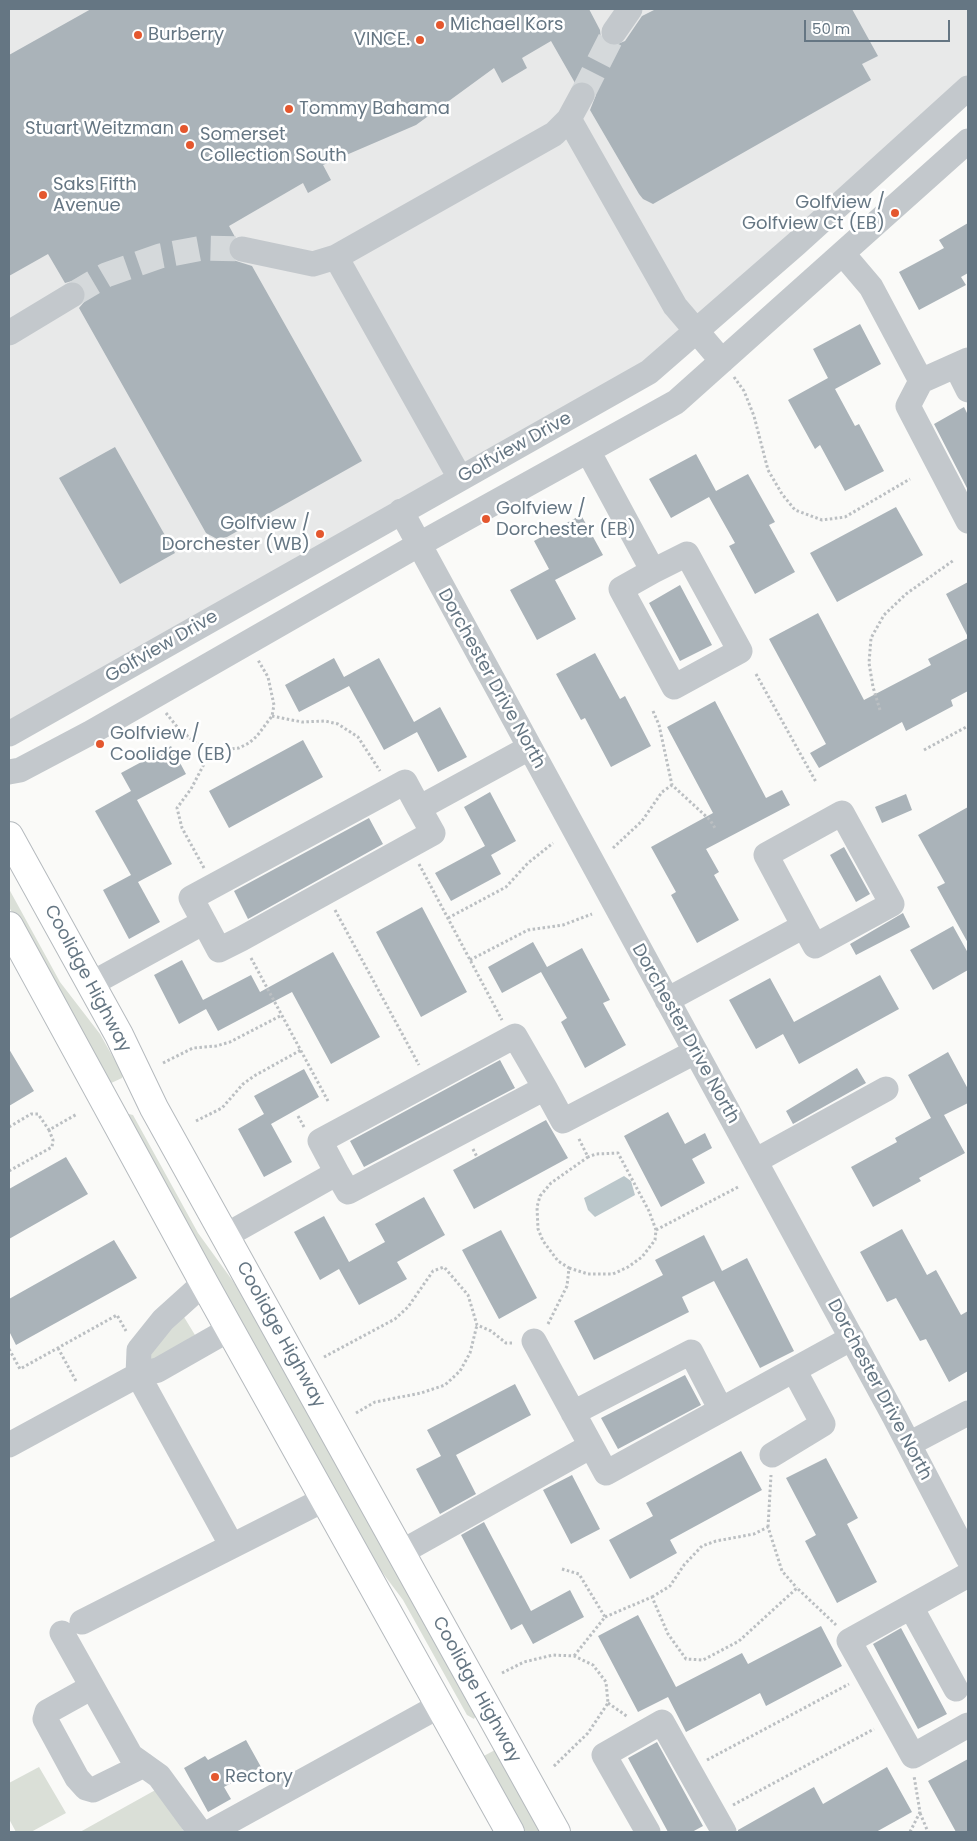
<!DOCTYPE html>
<style>
body{margin:0}
#map{position:relative;width:977px;height:1841px;overflow:hidden;background:#fafaf8;font-family:Poppins,sans-serif}
canvas{display:block}
.frame{position:absolute;inset:0;border:10px solid #657683;pointer-events:none}
.scale{position:absolute;left:804px;top:20px;width:146px;height:22px;box-sizing:border-box;border:2px solid #657683;border-top:0;padding-left:6px;font-size:15px;line-height:18px;white-space:nowrap;color:#657683;-webkit-text-stroke:4px #fff;paint-order:stroke}
</style>
<div id="map">
<canvas width="977" height="1841"></canvas>
<div class="frame"></div>
<div class="scale">50 m</div>
</div>
<script>
const ctx = document.querySelector('canvas').getContext('2d');
ctx.lineJoin = 'round';
function fill(path, color) { ctx.fillStyle = color; ctx.fill(path, 'evenodd'); }
const toPath = rows => new Path2D(rows.map(r => 'M' + r).join(''));
function strokePath(path, color, width, dash) { ctx.strokeStyle = color; ctx.lineWidth = width; ctx.lineCap = dash ? 'butt' : 'round'; ctx.setLineDash(dash || []); ctx.stroke(path); }
function label(font, color, halo, rows, align = 'center') {
  ctx.font = font + ' Poppins,sans-serif'; ctx.lineWidth = 5; ctx.setLineDash([]); ctx.textBaseline = 'middle'; ctx.strokeStyle = halo; ctx.fillStyle = color; for (const [text, x, y, turn = 0] of rows) {
    ctx.save(); ctx.translate(x, y); ctx.rotate((+turn || 0) * Math.PI / 180); ctx.textAlign = isNaN(turn) ? turn : align; if (halo) ctx.strokeText(text, 0, 0); ctx.fillText(text, 0, 0); ctx.restore();
  }
}
fill(toPath([
 [9,9,968,9,968,78,646,366,9,727]
]), '#e8e9e9');
fill(toPath([
 [9,889,60,982,100,1034,123,1075,122,1078,109,1084,104,1081,9,907],
 [129,1114,133,1115,198,1233,243,1295,476,1715,474,1719,467,1715,403,1600,364,1548,127,1115],
 [184,1317,195,1335,151,1362,148,1354,154,1345],
 [495,1750,543,1832,522,1832,480,1758],
 [39,1767,66,1813,31,1832,16,1832,9,1819,9,1783],
 [159,1788,184,1832,80,1832]
]), '#dadfd7');
fill(toPath([
 [624,1176,631,1181,635,1195,595,1217,588,1210,584,1198]
]), '#bbc7cb');
fill(toPath([
 [91,9,589,9,600,30,601,39,606,44,613,46,625,41,642,16,656,9,852,9,878,56,862,64,871,80,653,204,643,199,639,194,590,110,596,95,594,87,582,81,575,83,551,41,522,58,527,68,502,83,494,68,416,125,323,165,331,180,308,193,303,183,229,226,235,237,228,246,229,254,233,260,252,266,362,461,227,537,217,539,206,533,79,308,85,301,86,294,84,287,72,281,65,283,48,254,9,276,9,55],
 [968,223,968,273,961,277,966,285,919,310,899,272,944,248,939,240],
 [860,324,881,364,835,389,855,426,859,424,884,471,845,491,820,445,815,449,788,400,828,378,813,349],
 [964,407,968,415,968,490,934,424],
 [115,447,175,553,120,584,59,478],
 [696,454,716,491,748,474,775,522,769,525,795,572,755,594,729,546,735,543,709,497,671,518,649,479],
 [896,507,923,555,837,602,810,553],
 [581,515,603,555,555,580,576,619,537,640,510,590,549,569,534,541],
 [968,582,968,637,946,594],
 [680,585,712,645,680,661,649,603],
 [818,613,864,700,931,665,928,659,968,638,968,691,951,700,953,706,906,731,902,722,819,768,810,753,826,744,769,639],
 [595,653,620,699,625,696,651,746,611,767,585,718,581,720,556,674],
 [334,658,344,677,379,658,414,722,440,707,467,757,438,772,417,732,384,750,349,686,299,712,285,685],
 [715,701,766,798,782,790,790,805,706,849,719,872,714,875,739,920,697,943,671,895,676,892,651,847,713,813,667,727],
 [303,740,323,777,229,828,209,791],
 [171,746,186,774,137,800,172,864,138,882,160,922,129,939,103,890,131,875,95,811,131,791,121,773],
 [490,792,516,841,491,855,501,874,451,901,435,873,485,846,464,807],
 [906,794,912,810,882,823,875,807],
 [968,807,968,943,937,887,945,883,918,835],
 [369,818,383,844,248,919,234,891],
 [844,847,870,894,856,902,830,855],
 [422,907,467,992,421,1017,376,932],
 [903,913,910,927,856,955,850,944],
 [953,926,968,953,968,970,933,990,910,950],
 [533,942,547,967,582,948,610,1000,603,1003,626,1045,585,1068,561,1022,567,1018,541,972,502,993,488,967],
 [333,952,380,1037,331,1064,292,992,218,1031,206,1009,179,1024,154,975,182,960,203,1000,251,975,260,992],
 [880,975,899,1009,799,1064,783,1034,756,1049,729,1000,770,978,794,1022],
 [9,1049,34,1091,9,1106],
 [948,1052,968,1089,968,1103,944,1115,965,1153,919,1178,921,1181,873,1207,851,1167,897,1142,895,1138,931,1118,908,1075],
 [500,1060,515,1088,364,1167,350,1141],
 [857,1068,866,1083,793,1124,786,1111],
 [304,1069,319,1097,271,1124,292,1162,264,1177,238,1129,264,1114,254,1096],
 [668,1112,685,1144,705,1133,712,1148,692,1159,705,1183,661,1207,624,1136],
 [546,1120,568,1158,474,1209,453,1170],
 [66,1157,88,1194,9,1239,9,1189],
 [424,1197,445,1235,397,1262,407,1279,359,1305,339,1269,320,1280,294,1232,324,1216,349,1262,385,1242,375,1224],
 [902,1229,927,1275,936,1270,961,1315,968,1311,968,1371,949,1382,926,1339,920,1341,896,1298,887,1302,860,1252],
 [501,1230,537,1298,499,1319,462,1250],
 [704,1235,722,1271,747,1258,794,1351,760,1368,714,1281,682,1297,689,1312,594,1360,574,1321,663,1275,655,1260],
 [114,1240,137,1278,16,1345,9,1331,9,1299],
 [685,1375,701,1405,618,1449,601,1418],
 [515,1384,531,1415,456,1455,476,1494,440,1514,416,1469,441,1456,427,1430],
 [741,1451,762,1490,670,1540,677,1553,630,1579,609,1540,653,1516,646,1503],
 [826,1458,858,1518,847,1524,877,1582,837,1603,805,1541,816,1535,786,1478],
 [572,1475,600,1529,571,1544,543,1490],
 [484,1522,531,1611,570,1590,584,1617,533,1644,522,1624,511,1630,461,1535],
 [638,1615,676,1687,742,1653,748,1664,821,1626,842,1666,766,1706,760,1693,686,1732,668,1697,638,1712,598,1636],
 [901,1628,947,1714,918,1729,873,1644],
 [246,1740,261,1767,224,1787,231,1799,208,1812,184,1768,205,1756,208,1760],
 [657,1742,703,1826,692,1832,668,1832,628,1758],
 [968,1759,968,1832,956,1832,928,1781],
 [887,1767,912,1812,876,1832,738,1832,738,1830,814,1787,823,1804]
]), '#aab3b9');
strokePath(toPath([
 [582,95,614,32],
 [72,295,106,275,160,256,203,248,242,249]
]), '#d5d9db', 25, [25, 12]);
const major = toPath([
 [9,836,119,1035,154,1108,556,1832],
 [9,926,204,1283,510,1832]
]);
strokePath(major, '#b5babe', 30);
strokePath(toPath([
 [734,377,744,391,754,416,768,470,782,494,795,510,822,520,845,517,910,479],
 [756,674,816,782],
 [880,710,873,687,869,663,871,638,884,615,906,594,954,560],
 [653,711,659,725,672,785,710,820,715,828],
 [166,713,178,728,197,744,220,750,239,748,249,743,257,736,272,716,274,705,268,677,258,660],
 [272,716,302,722,325,721,338,724,358,737,380,771],
 [924,750,968,726],
 [613,848,642,821,662,792,672,785],
 [419,864,502,1020],
 [204,868,182,828,177,808,191,789,203,766,208,749],
 [335,910,419,1065],
 [448,918,506,887,528,863,553,843],
 [251,958,328,1101],
 [470,960,528,930,563,925,592,914],
 [163,1063,193,1048,216,1046,230,1042,282,1015],
 [298,1116,304,1127],
 [196,1121,222,1108,243,1084,254,1076,301,1050],
 [9,1127,31,1114,38,1114,49,1130,77,1114],
 [473,1149,477,1157],
 [9,1171,52,1147,53,1140,49,1130],
 [656,1230,740,1186],
 [569,1268,588,1274,613,1274,628,1267,642,1257,655,1240,656,1230,649,1211,618,1153,596,1154,588,1157],
 [548,1324,567,1286,569,1268,558,1261,543,1241,538,1229,537,1207,540,1196,551,1183,588,1157,578,1137],
 [58,1348,76,1381],
 [9,1349,20,1369,117,1315,126,1331],
 [324,1357,395,1319,408,1307,433,1271,444,1267,468,1295,477,1325,491,1331,506,1343,512,1343],
 [356,1413,375,1402,421,1393,445,1385,460,1371,470,1353,477,1325],
 [768,1527,771,1475],
 [562,1569,579,1574,605,1617,574,1656],
 [652,1597,670,1586,684,1565,702,1546,716,1541,754,1534,768,1527,782,1571,797,1588],
 [605,1617,652,1597,668,1634,686,1659,703,1660,739,1641,797,1588,836,1625],
 [502,1673,524,1662,553,1655,574,1656,593,1665,606,1682,608,1703,588,1733,553,1767],
 [608,1703,628,1717],
 [707,1760,849,1684],
 [733,1805,874,1729],
 [920,1813,928,1832],
 [910,1832,920,1812,914,1776]
]), '#bbbfc2', 3, [2.5, 2.5]);
strokePath(toPath([
 [614,32,630,9],
 [569,119,675,306,722,361],
 [242,249,313,264,336,257,554,134,569,119,582,95],
 [843,254,871,287,921,381],
 [336,257,460,478],
 [9,333,72,295],
 [968,360,921,381,908,406,968,521],
 [956,366,968,390],
 [588,451,653,571,621,589,674,687,740,651,687,554,653,571],
 [401,511,894,1416,968,1558],
 [9,734,649,372,796,244,968,88],
 [9,772,20,770,90,733,418,545,676,402,968,141],
 [204,922,191,898,405,782,419,808,529,748],
 [91,984,204,922,219,950,241,939,433,833,419,808],
 [667,1000,804,926,815,946,892,904,842,813,766,855,804,926],
 [755,1161,886,1089],
 [337,1173,320,1141,515,1036,545,1088],
 [225,1236,337,1173,348,1192,545,1088,563,1121,695,1052],
 [534,1341,606,1473,852,1338],
 [138,1375,232,1546],
 [138,1375,139,1350,163,1320,204,1283],
 [573,1413,691,1352,721,1410],
 [909,1444,968,1413],
 [9,1445,138,1375,158,1370,230,1329],
 [772,1455,823,1424,794,1370],
 [400,1553,591,1446],
 [968,1575,849,1641,913,1756,968,1725],
 [911,1607,956,1689],
 [82,1622,325,1499],
 [62,1633,131,1756,159,1776,200,1832],
 [92,1687,47,1712,45,1719,77,1778,86,1788,93,1790,144,1765],
 [210,1832,439,1706],
 [648,1832,604,1755,662,1722,724,1832]
]), '#c3c8cc', 25);
strokePath(major, '#fff', 28);
for (const [x, y, r, color] of [
 [440,25,5,"#e4572e"],
 [138,35,5,"#e4572e"],
 [420,40,5,"#e4572e"],
 [289,109,5,"#e4572e"],
 [184,129,5,"#e4572e"],
 [190,145,5,"#e4572e"],
 [43,195,5,"#e4572e"],
 [895,213,5,"#e4572e"],
 [486,519,5,"#e4572e"],
 [320,534,5,"#e4572e"],
 [100,744,5,"#e4572e"],
 [215,1777,5,"#e4572e"]
]) { const dot = new Path2D(); dot.arc(x, y, r, 0, 2 * Math.PI); ctx.fillStyle = color; ctx.fill(dot); strokePath(dot, '#fff', 2); }
label('18px', '#657683', '#fff', [
 ["Michael Kors",450,25],
 ["Burberry",148,35],
 ["VINCE.",410,40,"right"],
 ["Tommy Bahama",299,109],
 ["Stuart Weitzman",174,129,"right"],
 ["Somerset",200,135],
 ["Collection South",200,156],
 ["Saks Fifth",53,185],
 ["Avenue",53,206],
 ["Golfview /",885,203,"right"],
 ["Golfview Ct (EB)",885,224,"right"],
 ["Golfview /",496,509],
 ["Dorchester (EB)",496,530],
 ["Golfview /",310,524,"right"],
 ["Dorchester (WB)",310,545,"right"],
 ["Golfview /",110,734],
 ["Coolidge (EB)",110,755],
 ["Rectory",225,1777]
], 'left');
label('18px', '#657683', '#fff', [
 ["Golfview Drive",515,448,-29],
 ["Golfview Drive",162,647,-30],
 ["Dorchester Drive North",491,679,61],
 ["Coolidge Highway",87,979,62],
 ["Dorchester Drive North",685,1034,61],
 ["Coolidge Highway",280,1335,61],
 ["Dorchester Drive North",879,1390,62],
 ["Coolidge Highway",476,1690,61]
]);
</script>
